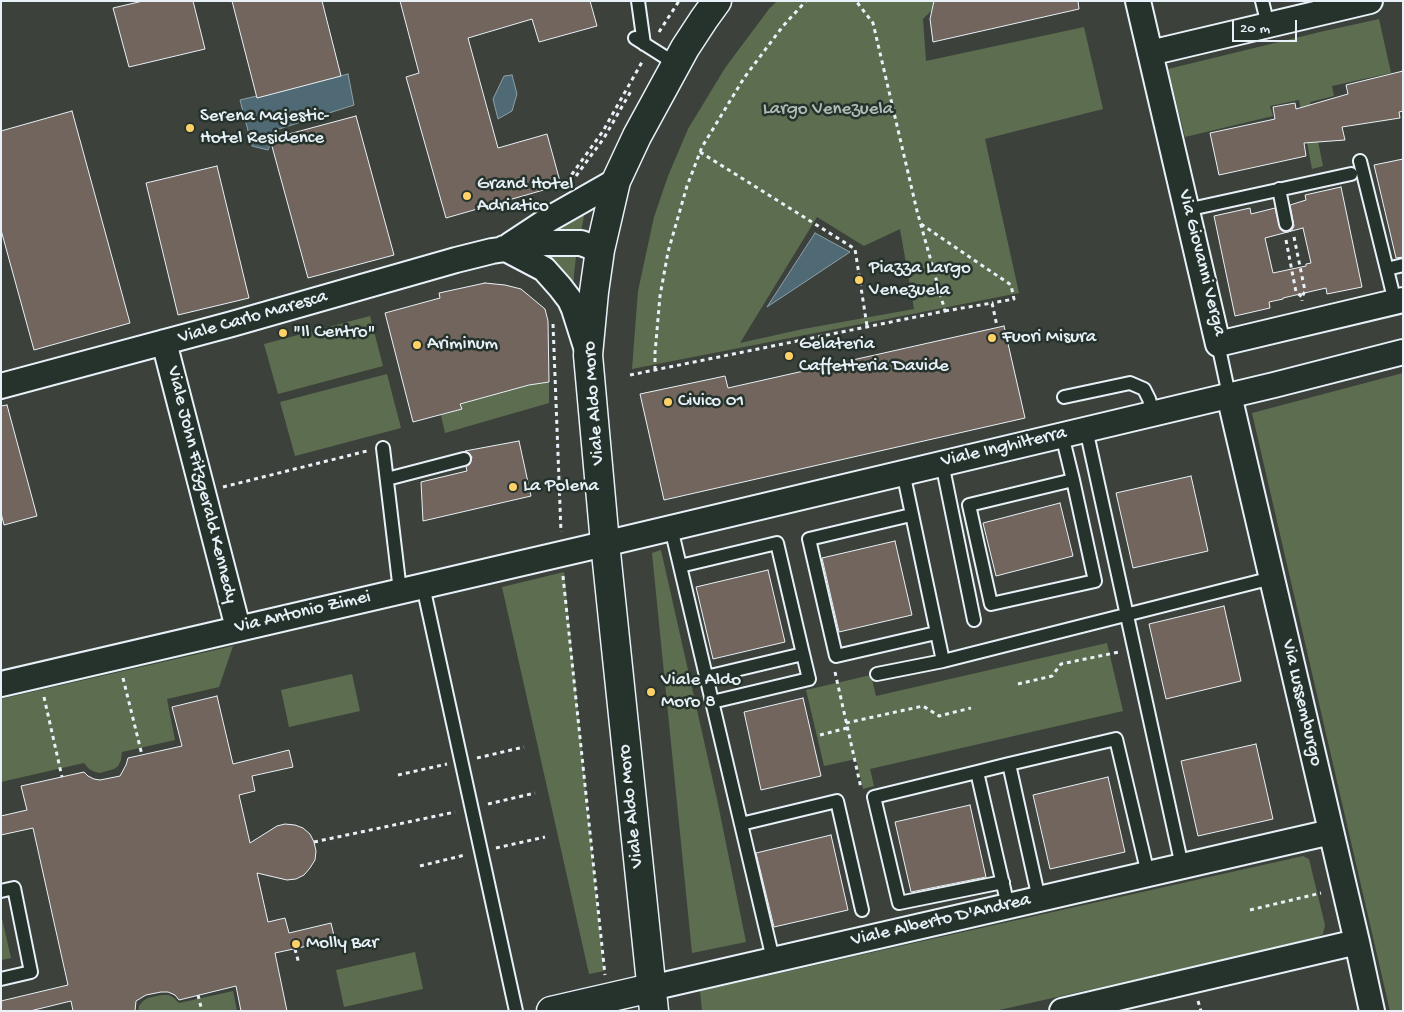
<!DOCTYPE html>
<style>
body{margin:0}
#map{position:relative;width:1404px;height:1012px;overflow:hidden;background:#3c423b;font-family:"Gochi Hand",sans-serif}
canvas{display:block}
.frame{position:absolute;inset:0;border:2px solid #e8f1f8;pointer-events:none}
.scale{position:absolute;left:1232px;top:20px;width:65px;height:22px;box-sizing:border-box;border:2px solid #e8f1f8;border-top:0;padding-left:6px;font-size:15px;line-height:18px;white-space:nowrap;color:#e8f1f8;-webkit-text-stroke:4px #26332d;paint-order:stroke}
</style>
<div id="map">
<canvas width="1404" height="1012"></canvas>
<div class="frame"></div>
<div class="scale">20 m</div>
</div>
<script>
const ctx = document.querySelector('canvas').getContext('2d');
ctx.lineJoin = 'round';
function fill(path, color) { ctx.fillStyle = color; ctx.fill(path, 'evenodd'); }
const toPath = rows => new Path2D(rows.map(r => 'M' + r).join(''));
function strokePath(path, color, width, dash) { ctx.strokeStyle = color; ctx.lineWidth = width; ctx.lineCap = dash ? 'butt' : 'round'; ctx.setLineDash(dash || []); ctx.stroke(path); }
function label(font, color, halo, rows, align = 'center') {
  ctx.font = font + ' "Gochi Hand",sans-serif'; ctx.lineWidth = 5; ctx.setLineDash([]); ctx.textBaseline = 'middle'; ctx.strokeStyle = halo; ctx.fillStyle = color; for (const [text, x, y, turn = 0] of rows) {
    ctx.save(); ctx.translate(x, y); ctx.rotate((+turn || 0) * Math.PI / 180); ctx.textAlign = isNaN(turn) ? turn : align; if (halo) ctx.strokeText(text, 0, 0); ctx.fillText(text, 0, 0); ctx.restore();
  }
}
fill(toPath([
 [777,1,935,1,931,11,923,19,926,61,1084,27,1103,109,985,139,1019,293,632,369,638,291,654,217,668,176,688,129,725,68,769,9],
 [817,217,864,246,900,229,914,309,803,329,740,343],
 [1379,19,1391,73,1332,86,1334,96,1310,102,1323,166,1312,169,1299,100,1270,106,1273,116,1185,137,1168,69,1320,32],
 [586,205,581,232,553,232,556,223],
 [550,256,576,257,574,274,573,292,550,264],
 [370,316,383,366,278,394,264,344],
 [527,358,549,358,549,403,445,433,441,415,462,409,460,404,529,385],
 [1403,373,1403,1011,1390,1011,1252,413],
 [387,374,401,428,295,456,280,402],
 [661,550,717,799,746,942,692,953,652,553],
 [564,572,604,971,589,974,502,587],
 [1107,643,1123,711,870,769,874,786,863,789,856,759,824,766,806,690,871,675,876,696],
 [233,646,219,687,167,699,175,740,122,752,121,760,118,766,114,769,100,773,95,772,89,769,84,763,1,782,1,699],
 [352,674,360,711,289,727,281,690],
 [1303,856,1309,859,1325,925,1323,934,1314,939,995,1011,702,1011,700,991],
 [1,914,11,958,1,960],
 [415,952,423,989,344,1007,336,970],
 [233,991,237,1011,138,1011,139,1006,143,1001,148,998,161,995,169,995,174,998,179,1003]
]), '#5d6d50');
const water = toPath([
 [348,74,354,105,276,130,268,150,252,146,240,100,348,74],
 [512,75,517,94,512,111,498,119,493,99,504,76,512,75],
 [815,233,850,252,767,307,815,233]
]);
fill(water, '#506a75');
strokePath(water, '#8da0a9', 1);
const building = toPath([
 [143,1,193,1,205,49,129,67,113,8,143,1],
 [232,1,322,1,341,76,257,98,232,1],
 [400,1,590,1,597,26,539,42,532,19,468,38,498,148,547,134,561,185,446,218,406,77,419,73,400,1],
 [934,1,1078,1,1079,9,933,42,930,19,934,1],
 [1403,71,1403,111,1399,112,1400,118,1342,127,1345,140,1304,143,1306,156,1219,175,1210,133,1275,119,1273,107,1295,103,1296,109,1348,94,1346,85,1403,71],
 [72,111,130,323,34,350,1,230,1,131,72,111],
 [356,116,394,255,308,278,270,139,356,116],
 [1403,159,1403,257,1396,258,1374,165,1403,159],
 [217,166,249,298,178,315,146,183,217,166],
 [1341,187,1362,287,1327,294,1326,288,1283,298,1283,299,1269,302,1270,308,1235,316,1214,216,1250,208,1251,214,1275,208,1280,229,1284,232,1288,232,1292,230,1294,226,1290,205,1306,200,1305,195,1341,187],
 [1303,228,1311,263,1306,264,1306,266,1273,273,1265,238,1303,228],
 [485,283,505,285,521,289,545,309,548,321,549,382,529,385,460,404,462,409,413,422,385,313,440,298,439,293,485,283],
 [1004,326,1025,418,664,500,640,394,725,376,728,388,1004,326],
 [7,405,37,516,4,525,1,513,1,406,7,405],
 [519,441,531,496,423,521,421,482,467,471,466,467,470,464,472,457,469,453,465,451,519,441],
 [1191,476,1208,551,1133,568,1116,493,1191,476],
 [1060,503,1073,556,996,576,983,523,1060,503],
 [895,541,912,615,839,632,822,558,895,541],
 [768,570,785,642,713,659,696,587,768,570],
 [1224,606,1241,681,1166,699,1149,624,1224,606],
 [217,696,233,764,289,750,293,767,252,776,255,791,239,795,250,843,277,826,285,824,295,825,303,828,310,834,314,842,316,851,315,860,310,868,304,875,296,879,287,880,257,873,268,922,285,918,289,933,331,923,335,940,275,953,287,1011,241,1011,236,986,179,1000,175,995,168,992,161,992,146,995,136,1001,135,1011,73,1011,71,1001,30,1011,1,1011,1,1001,68,985,33,828,1,835,1,816,27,810,21,786,84,772,88,776,94,779,100,780,120,776,126,765,128,758,182,746,172,707,217,696],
 [803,698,821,776,761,790,744,712,803,698],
 [1256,744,1273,819,1198,836,1181,761,1256,744],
 [1108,777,1125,852,1050,869,1033,795,1108,777],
 [970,805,986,877,911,892,895,822,970,805],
 [831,835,848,910,774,927,756,853,831,835]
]);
fill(building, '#71655d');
strokePath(building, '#e8f1f8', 1);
const service = toPath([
 [638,1,644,44],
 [1262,1,1268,25],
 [635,38,676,64],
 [1360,161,1395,302],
 [1279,189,1286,224],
 [1186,210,1351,174],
 [1387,269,1403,265],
 [1218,344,1229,395],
 [1064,397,1130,383,1144,389,1149,399,1153,413],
 [1086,429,1182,866],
 [1062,435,1073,480,1095,581,991,604,969,505,1073,480],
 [383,448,400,591],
 [942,463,974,620],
 [903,472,943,661],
 [387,479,464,459],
 [911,515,809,539,836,656,936,633],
 [671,528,741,824],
 [680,566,777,543,803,654,706,677],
 [423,586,516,1011],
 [877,674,943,661,1272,578],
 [712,702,809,679,803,654],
 [977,772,1009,764],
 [1003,882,899,903,874,797,977,772,1008,906],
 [1,891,14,888,31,972,1,979],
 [1039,899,1009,764,1116,739,1148,874],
 [773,959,741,824,837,801,862,910]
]);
const minor = toPath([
 [1138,1,1218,344,1403,300],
 [1150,53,1370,1],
 [510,245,551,218,616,181],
 [504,248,544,269,560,287,570,300,574,309,587,350],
 [164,342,238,628],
 [1,386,232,324,456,260,492,251,546,243,581,243,600,250],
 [1229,395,1357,942,1372,1011],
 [1,684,587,548,1274,385,1403,352],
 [651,988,1331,832],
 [1062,1011,1357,942]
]);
const tertiary = toPath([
 [551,1011,651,988],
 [654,1011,605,543,588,355,594,292,600,250,616,181,637,136,685,48,704,19,717,1]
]);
strokePath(service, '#e8f1f8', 16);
strokePath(minor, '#e8f1f8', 28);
strokePath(tertiary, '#e8f1f8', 31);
strokePath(toPath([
 [659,32,679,1],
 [700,152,855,249,867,326],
 [576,176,604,138,631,91],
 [567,181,603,131,642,62],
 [921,224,1011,285,1014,299,992,303],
 [1294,237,1305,291,1302,297],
 [1286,240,1296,292,1302,297,1302,301],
 [945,311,992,303,997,326],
 [553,324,561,532],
 [655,370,655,353,660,296,668,252,687,186,702,147,744,78,783,26,806,1],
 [630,375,945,311,917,211,873,23,856,1],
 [223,487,367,451],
 [563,576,605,975],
 [835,672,861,788],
 [123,678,142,755],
 [1018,684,1052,676,1061,664,1119,652],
 [44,697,62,777],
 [846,723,923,706,939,716,971,708],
 [820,735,847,728],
 [477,758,524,747],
 [398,775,447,764],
 [488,804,535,793],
 [314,842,455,812],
 [496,848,545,837],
 [420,866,465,855],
 [1250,910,1321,893],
 [295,949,299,964],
 [198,995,202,1011],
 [1198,1001,1201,1011]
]), '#e8f1f8', 3, [4, 4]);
strokePath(service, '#26332d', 12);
strokePath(minor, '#26332d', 24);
strokePath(tertiary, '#26332d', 28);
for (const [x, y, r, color] of [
 [190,128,5,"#ffd166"],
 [467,196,5,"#ffd166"],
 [859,280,5,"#ffd166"],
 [283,333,5,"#ffd166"],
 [992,338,5,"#ffd166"],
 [417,345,5,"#ffd166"],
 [789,356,5,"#ffd166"],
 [668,402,5,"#ffd166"],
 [513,487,5,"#ffd166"],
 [651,692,5,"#ffd166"],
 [296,944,5,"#ffd166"]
]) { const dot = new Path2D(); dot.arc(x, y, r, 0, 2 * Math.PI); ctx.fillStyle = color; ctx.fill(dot); strokePath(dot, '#26332d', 2); }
label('19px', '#b0bcb5', '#26332d', [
 ["Largo Venezuela",828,110]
]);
label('19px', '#e8f1f8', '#26332d', [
 ["Serena Majestic-",200,117],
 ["Hotel Residence",200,139],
 ["Grand Hotel",477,185],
 ["Adriatico",477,207],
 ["Piazza Largo",869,269],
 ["Venezuela",869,291],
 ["\"Il Centro\"",293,333],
 ["Fuori Misura",1002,338],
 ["Ariminum",427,345],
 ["Gelateria",799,345],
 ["Caffetteria Davide",799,367],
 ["Civico 01",678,402],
 ["La Polena",523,487],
 ["Viale Aldo",661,681],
 ["Moro 8",661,703],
 ["Molly Bar",306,944]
], 'left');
label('19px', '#e8f1f8', '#26332d', [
 ["Via Giovanni Verga",1201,263,76],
 ["Viale Carlo Maresca",253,318,-16],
 ["Viale Aldo Moro",595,403,-94],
 ["Viale Inghilterra",1004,448,-13],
 ["Viale John Fitzgerald Kennedy",201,485,76],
 ["Via Antonio Zimei",303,613,-13],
 ["Via Lussemburgo",1301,703,77],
 ["Viale Aldo Moro",632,806,-96],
 ["Viale Alberto D'Andrea",941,921,-13]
]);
</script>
